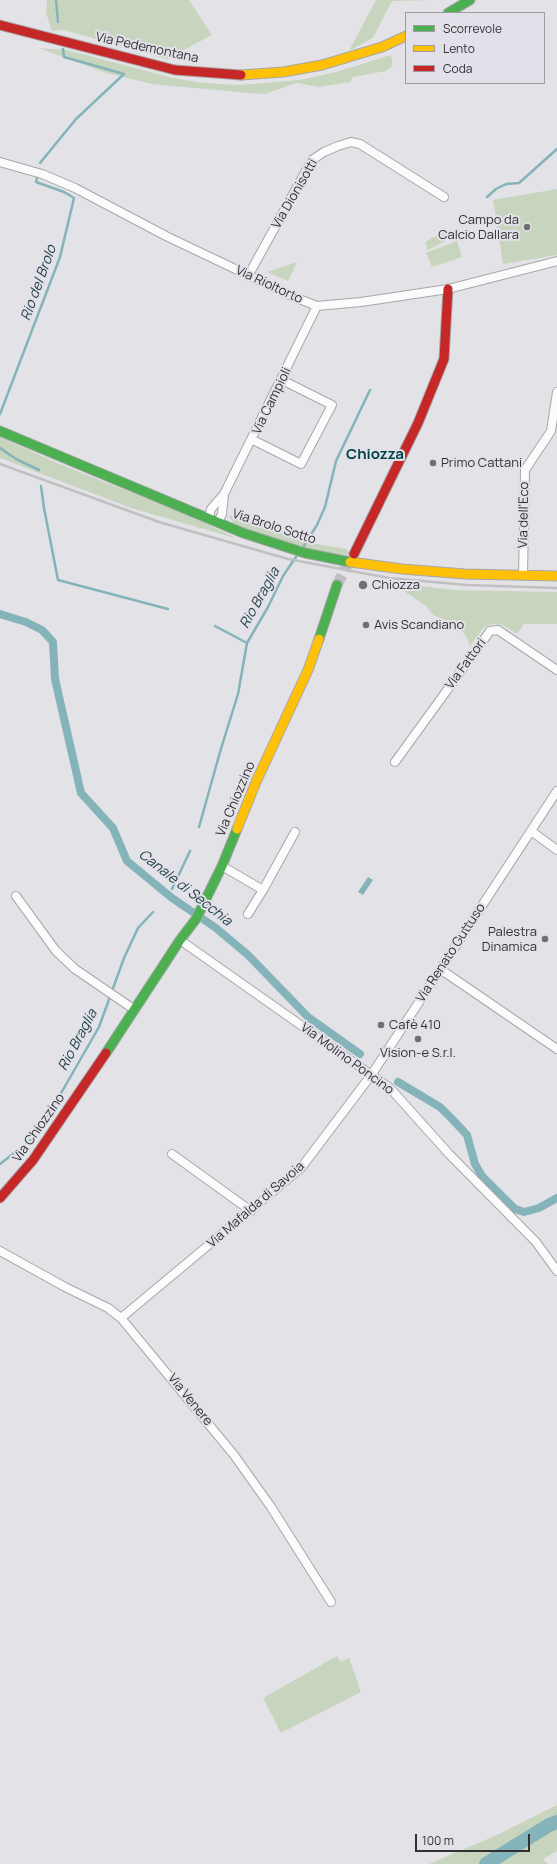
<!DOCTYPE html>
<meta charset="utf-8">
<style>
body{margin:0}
#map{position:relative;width:557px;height:1864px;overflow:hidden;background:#e3e3e7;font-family:Manrope,sans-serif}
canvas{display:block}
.legend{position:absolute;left:405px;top:12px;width:140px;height:72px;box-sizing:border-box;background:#e2e1e9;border:1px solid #9b9ba1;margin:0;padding:5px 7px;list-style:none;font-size:12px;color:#313134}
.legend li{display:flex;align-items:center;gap:8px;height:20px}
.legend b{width:20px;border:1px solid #9b9ba1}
.scale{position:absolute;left:415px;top:1834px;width:115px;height:18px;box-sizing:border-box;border:2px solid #313134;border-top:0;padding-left:5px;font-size:12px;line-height:14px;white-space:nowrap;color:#313134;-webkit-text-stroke:3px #e2e1e9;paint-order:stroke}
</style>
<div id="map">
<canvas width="557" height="1864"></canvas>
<ul class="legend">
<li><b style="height:5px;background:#4caf50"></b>Scorrevole</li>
<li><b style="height:5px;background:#ffc107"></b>Lento</li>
<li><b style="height:5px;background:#c62828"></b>Coda</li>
</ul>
<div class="scale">100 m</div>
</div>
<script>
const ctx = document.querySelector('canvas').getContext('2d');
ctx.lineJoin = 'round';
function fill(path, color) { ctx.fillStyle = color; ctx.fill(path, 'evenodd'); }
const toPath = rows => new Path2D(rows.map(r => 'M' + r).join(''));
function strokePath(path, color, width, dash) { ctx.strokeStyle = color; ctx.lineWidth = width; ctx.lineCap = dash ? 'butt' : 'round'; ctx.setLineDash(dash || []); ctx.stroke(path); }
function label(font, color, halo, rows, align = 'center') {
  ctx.font = font + ' Manrope,sans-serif'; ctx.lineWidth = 4; ctx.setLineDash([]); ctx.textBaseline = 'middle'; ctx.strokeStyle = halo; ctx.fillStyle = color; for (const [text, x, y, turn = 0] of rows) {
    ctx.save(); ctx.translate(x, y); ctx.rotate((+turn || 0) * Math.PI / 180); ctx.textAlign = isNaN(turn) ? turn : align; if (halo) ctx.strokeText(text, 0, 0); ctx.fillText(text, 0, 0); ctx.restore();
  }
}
fill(toPath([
 [47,0,189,0,212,35,167,59,64,30,52,31,46,13],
 [376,0,439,0,392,1,373,38,349,51],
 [39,48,67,50,173,78,204,83,239,85,300,80,336,72,391,55,393,65,386,71,353,77,350,82,319,87,297,83,265,94,248,93,152,84,106,73],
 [557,189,557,255,503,264,493,200],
 [445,231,449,239,428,250,425,242],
 [457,241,462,257,432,267,426,253],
 [297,262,288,281,267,272],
 [0,437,64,466,186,514,238,539,131,508,0,458],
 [228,515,311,543,347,549,349,556,297,548,234,524],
 [395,583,454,590,557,592,557,624,524,624,517,634,503,625,493,624,484,627,470,646,467,638,457,624,433,615,426,606,395,585],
 [337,1656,341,1662,349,1658,361,1692,281,1733,263,1698],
 [557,1805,557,1851,543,1859,548,1864,429,1864,497,1835]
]), '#c8d5be');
fill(toPath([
 [368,877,373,880,363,895,358,892]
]), '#84b3ba');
strokePath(toPath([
 [56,0,58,22],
 [40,163,76,119,124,74,64,57,63,49],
 [487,197,496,189,506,184,519,183,557,149],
 [0,414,60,257,74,198,64,192,36,182,37,178],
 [0,448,16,459,39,470],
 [41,486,44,508,58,580,168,609],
 [302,549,317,525,325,507,336,461,370,390],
 [215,626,247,643],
 [199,827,220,752,238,694,247,643,268,607,283,576,298,554],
 [172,889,190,851],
 [0,1164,37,1135,99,1027,124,958,138,928,153,912]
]), '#84b3ba', 2.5);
strokePath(toPath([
 [0,614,26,622,42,630,53,642,55,679,81,793,113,828,127,861,172,898,216,928,248,955,308,1017,360,1054],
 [398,1082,440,1107,452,1119,467,1135,475,1164,482,1176,515,1209,524,1212,539,1208,557,1198]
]), '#84b3ba', 8);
strokePath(toPath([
 [486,1864,549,1825,557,1822]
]), '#84b3ba', 14);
strokePath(toPath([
 [337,585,353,554]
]), '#bfbfc3', 11, [11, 5.5]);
const street = toPath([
 [0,162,42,174,75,188,168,237,294,297,317,306,361,302,448,289,557,261],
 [248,276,312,160,324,152,338,146,351,142,360,144,444,197],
 [253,440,301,464,332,405,282,380],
 [224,494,317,306],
 [209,518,211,509,224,494,222,514,218,522],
 [523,575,525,470,551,431,557,392],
 [395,762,490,631,498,630,557,670],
 [531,831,557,850],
 [222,866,263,890,295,832],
 [16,896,56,951,75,969,135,1010],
 [248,914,263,890],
 [180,940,390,1088,449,1154,536,1242,557,1271],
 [440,969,557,1049],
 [172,1154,251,1211],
 [0,1251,65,1287,108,1308,121,1318,234,1455,271,1507,331,1602],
 [121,1318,301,1168,372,1074,557,791]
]);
const fast = toPath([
 [448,13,470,0],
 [0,431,243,533,305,553,350,562],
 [319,639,337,585],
 [106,1053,180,940,196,919,222,866,237,829]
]);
const slow = toPath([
 [241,75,283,72,322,65,382,47,406,36],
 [350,562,402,569,465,574,557,576],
 [237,829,256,782,308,670,319,639]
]);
const jam = toPath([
 [0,25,175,70,241,75],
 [354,554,418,423,444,359,448,289],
 [0,1198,33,1160,106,1053]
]);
strokePath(street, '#a7a6aa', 10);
strokePath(fast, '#a7a6aa', 11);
strokePath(slow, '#a7a6aa', 11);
strokePath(jam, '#a7a6aa', 11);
strokePath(street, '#fbfbfb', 8);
strokePath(fast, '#4caf50', 9);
strokePath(slow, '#ffc107', 9);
strokePath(jam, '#c62828', 9);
strokePath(toPath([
 [0,464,159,522,288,559,389,578,467,585,557,588]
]), '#c0c0c1', 2.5);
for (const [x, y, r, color] of [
 [527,227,4,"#6f6f73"],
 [433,463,4,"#6f6f73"],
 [363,585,5,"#6f6f73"],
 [366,625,4,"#6f6f73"],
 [545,939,4,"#6f6f73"],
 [381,1025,4,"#6f6f73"],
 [418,1039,4,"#6f6f73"]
]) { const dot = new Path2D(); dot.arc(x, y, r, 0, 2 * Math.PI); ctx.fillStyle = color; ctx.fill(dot); strokePath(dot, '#e2e1e9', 1.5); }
label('13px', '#313134', '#e2e1e9', [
 ["Via Pedemontana",147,48,12],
 ["Via Dionisotti",295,194,-60],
 ["Via Rioltorto",269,285,25],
 ["Via Campioli",272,401,-64],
 ["Via dell'Eco",524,515,-89],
 ["Via Brolo Sotto",274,527,18],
 ["Via Fattori",466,664,-54],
 ["Via Chiozzino",236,799,-67],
 ["Via Renato Guttuso",451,953,-57],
 ["Via Molino Poncino",347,1059,36],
 ["Via Chiozzino",39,1128,-55],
 ["Via Mafalda di Savoia",256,1205,-41],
 ["Via Venere",190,1400,51]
]);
label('13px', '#313134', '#e2e1e9', [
 ["Campo da",519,220,"right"],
 ["Calcio Dallara",519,235,"right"],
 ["Primo Cattani",441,463],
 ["Chiozza",372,585],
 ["Avis Scandiano",374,625],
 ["Palestra",537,932,"right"],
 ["Dinamica",537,947,"right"],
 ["Cafè 410",389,1025],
 ["Vision-e S.r.l.",418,1053,"center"]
], 'left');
label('italic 14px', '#1b3c40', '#e2e1e9', [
 ["Rio del Brolo",39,283,-70],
 ["Rio Braglia",260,598,-61],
 ["Canale di Secchia",185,888,38],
 ["Rio Braglia",78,1040,-62]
]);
label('bold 15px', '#004443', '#e2e1e9', [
 ["Chiozza",375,455]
]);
</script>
